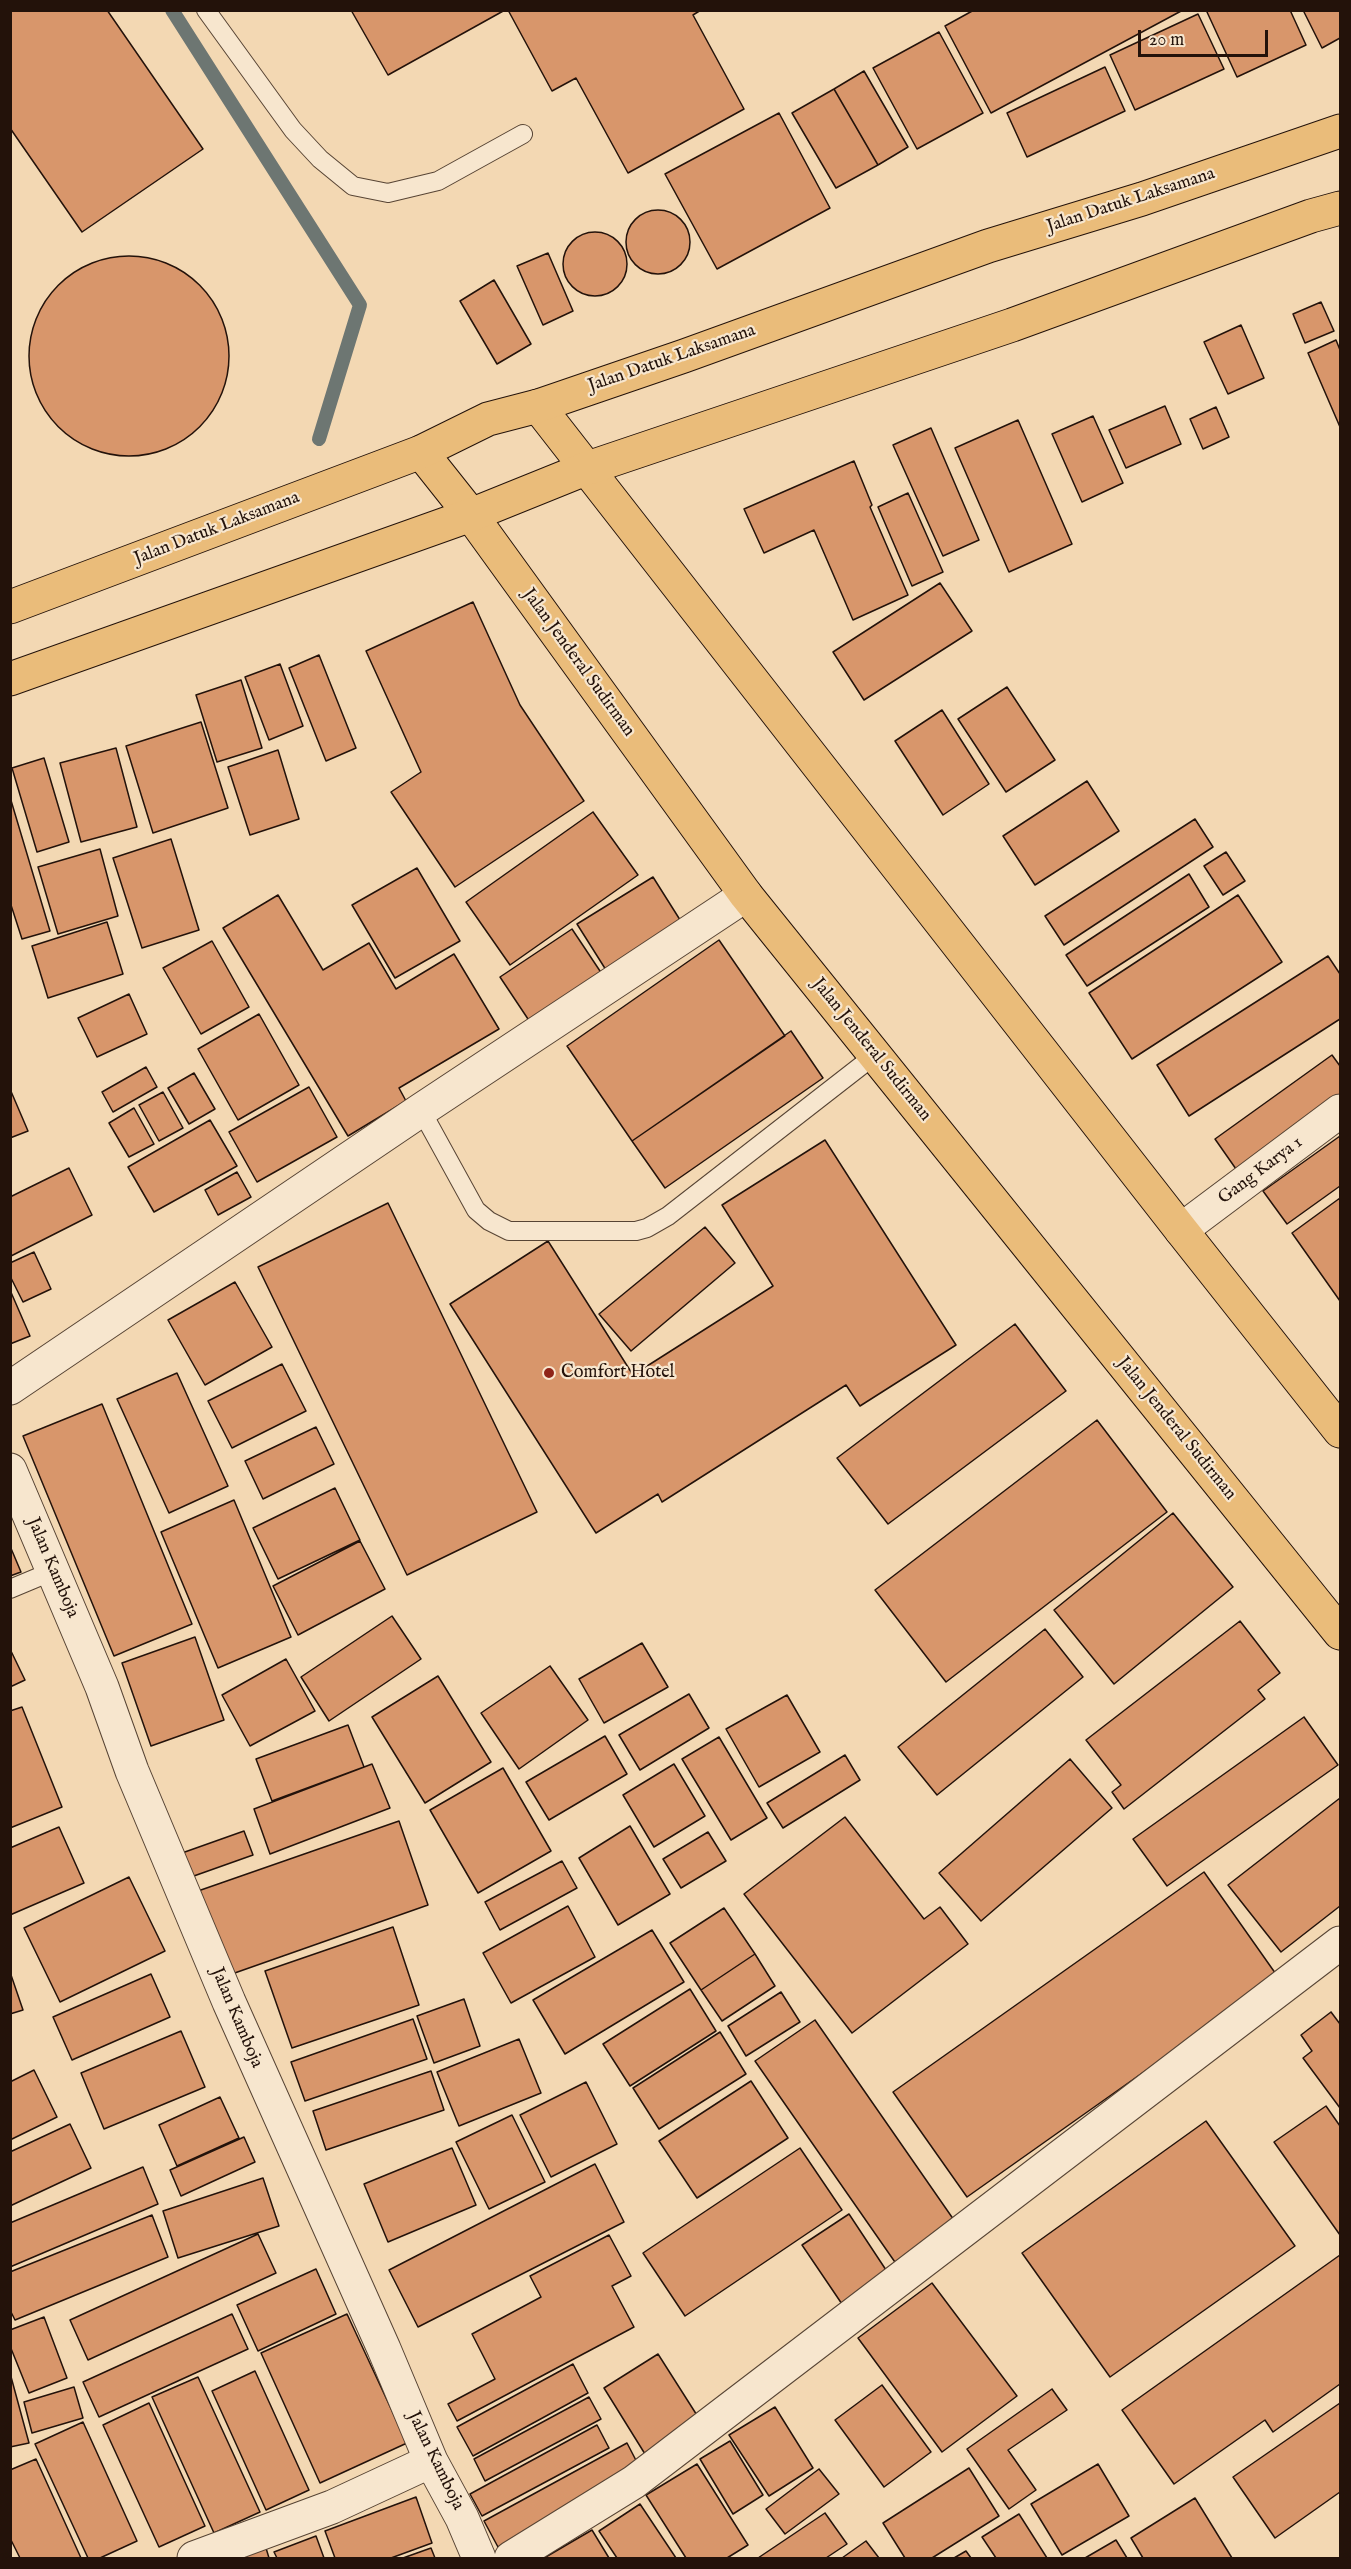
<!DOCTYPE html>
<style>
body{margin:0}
#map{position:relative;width:1351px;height:2569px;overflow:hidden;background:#f3d8b3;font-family:"IM FELL English",serif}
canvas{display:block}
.frame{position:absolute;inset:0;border:12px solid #23120a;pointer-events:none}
.scale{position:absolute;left:1138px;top:30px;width:130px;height:27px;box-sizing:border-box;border:3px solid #23120a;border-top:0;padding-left:8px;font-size:18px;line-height:21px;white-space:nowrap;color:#23120a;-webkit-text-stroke:4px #f7e6ce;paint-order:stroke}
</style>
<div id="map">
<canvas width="1351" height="2569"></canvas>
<div class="frame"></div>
<div class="scale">20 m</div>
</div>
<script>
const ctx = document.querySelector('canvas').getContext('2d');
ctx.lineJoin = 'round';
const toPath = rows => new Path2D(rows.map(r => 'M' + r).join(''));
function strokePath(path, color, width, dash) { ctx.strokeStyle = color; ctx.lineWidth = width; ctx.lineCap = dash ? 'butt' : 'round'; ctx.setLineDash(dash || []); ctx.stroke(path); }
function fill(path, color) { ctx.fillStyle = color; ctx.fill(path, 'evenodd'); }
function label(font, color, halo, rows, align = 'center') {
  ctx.font = font + ' "IM FELL English",serif'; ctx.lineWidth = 4.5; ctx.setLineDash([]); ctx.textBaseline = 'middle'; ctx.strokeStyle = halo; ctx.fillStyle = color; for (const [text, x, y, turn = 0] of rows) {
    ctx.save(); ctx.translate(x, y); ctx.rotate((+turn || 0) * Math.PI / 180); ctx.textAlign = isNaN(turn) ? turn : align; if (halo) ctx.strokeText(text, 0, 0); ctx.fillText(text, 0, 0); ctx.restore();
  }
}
strokePath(toPath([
 [172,10,360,305,319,439]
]), '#6d7672', 14);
const building = toPath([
 [10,10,107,10,203,149,82,232,10,128,10,10],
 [351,10,505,10,388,75,351,10],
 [508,10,701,10,693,15,744,109,628,173,576,78,552,91,508,10],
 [974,10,1183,10,991,113,945,26,974,10],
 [1210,10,1290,10,1306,45,1237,77,1207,12,1210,10],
 [1303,10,1340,10,1340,38,1322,48,1303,10],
 [1198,14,1224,69,1135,110,1110,55,1198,14],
 [939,32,983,113,917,149,873,68,939,32],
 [1105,67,1125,111,1027,157,1007,113,1105,67],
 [864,71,908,147,878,165,834,89,864,71],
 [834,89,878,165,836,188,792,113,834,89],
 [779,113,830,208,717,269,665,174,779,113],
 '626 242a32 32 0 1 1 64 0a32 32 0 1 1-64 0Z',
 '563 264a32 32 0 1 1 64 0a32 32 0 1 1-64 0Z',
 [548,253,573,311,543,325,517,266,548,253],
 '29 356a100 100 0 1 1 200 0a100 100 0 1 1-200 0Z',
 [494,280,531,344,497,364,460,301,494,280],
 [1321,302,1334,331,1305,343,1293,314,1321,302],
 [1241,325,1264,378,1228,394,1204,342,1241,325],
 [1336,340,1340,350,1340,427,1308,353,1336,340],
 [1165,406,1181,444,1126,468,1109,430,1165,406],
 [1216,407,1229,437,1203,449,1190,419,1216,407],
 [1093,416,1123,483,1082,502,1052,434,1093,416],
 [1018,420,1072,544,1009,572,955,448,1018,420],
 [931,428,979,540,943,556,893,445,931,428],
 [854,461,872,505,870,507,908,595,853,620,814,530,764,553,744,509,854,461],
 [908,493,943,572,912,586,878,507,908,493],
 [940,583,972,631,864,700,833,652,940,583],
 [473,602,520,705,584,801,455,887,391,792,421,772,366,651,473,602],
 [319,655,356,748,326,761,289,668,319,655],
 [280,664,303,726,269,740,245,677,280,664],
 [241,680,262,748,217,762,196,695,241,680],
 [1007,687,1055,760,1006,792,958,719,1007,687],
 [942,710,989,784,943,815,895,741,942,710],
 [201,722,228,808,153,833,126,746,201,722],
 [116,748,137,827,81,842,60,763,116,748],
 [278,750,299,819,250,835,228,767,278,750],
 [44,758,69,842,37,852,12,768,44,758],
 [1087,781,1119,831,1035,885,1003,836,1087,781],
 [10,797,50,931,22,939,10,902,10,797],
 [593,812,638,875,510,965,466,902,593,812],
 [1195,819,1213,847,1064,945,1045,916,1195,819],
 [171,839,199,930,142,948,113,858,171,839],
 [100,849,118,916,58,934,38,867,100,849],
 [1226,852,1245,881,1223,895,1204,866,1226,852],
 [417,868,460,941,395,978,352,905,417,868],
 [1189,874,1209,907,1087,986,1066,955,1189,874],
 [653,877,682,923,606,970,577,924,653,877],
 [278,895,323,970,369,943,396,989,454,954,499,1029,399,1088,406,1101,348,1136,223,928,278,895],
 [1238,895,1282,962,1132,1059,1089,993,1238,895],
 [107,922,123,974,48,998,32,946,107,922],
 [572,929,602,974,530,1022,500,977,572,929],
 [719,940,785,1036,632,1141,567,1046,719,940],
 [212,941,249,1007,201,1034,163,968,212,941],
 [1328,956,1340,974,1340,1019,1189,1116,1157,1065,1328,956],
 [129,994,147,1034,97,1057,78,1018,129,994],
 [259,1014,299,1085,238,1120,198,1049,259,1014],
 [791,1031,823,1078,665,1188,632,1141,791,1031],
 [1332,1055,1340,1066,1340,1095,1236,1169,1215,1139,1332,1055],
 [146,1067,157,1087,113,1112,102,1092,146,1067],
 [194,1073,215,1109,189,1124,168,1088,194,1073],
 [309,1087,337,1137,257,1182,229,1132,309,1087],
 [10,1089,28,1131,10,1138,10,1089],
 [163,1092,183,1128,159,1141,139,1105,163,1092],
 [134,1108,154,1144,129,1157,109,1123,134,1108],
 [210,1120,237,1166,154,1212,128,1167,210,1120],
 [1340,1136,1340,1186,1287,1224,1263,1191,1340,1136],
 [825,1140,956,1345,860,1406,846,1385,662,1502,658,1494,596,1533,450,1304,548,1241,633,1375,773,1286,722,1205,825,1140],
 [69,1168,92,1215,11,1256,10,1197,69,1168],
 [237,1172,251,1197,218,1215,205,1190,237,1172],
 [1340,1198,1340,1301,1292,1233,1340,1198],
 [388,1203,537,1512,407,1575,258,1267,388,1203],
 [705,1227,735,1263,631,1351,599,1314,705,1227],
 [34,1252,51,1289,23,1302,10,1276,10,1263,34,1252],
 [235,1282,272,1347,205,1385,168,1320,235,1282],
 [10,1290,30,1336,10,1344,10,1290],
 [1015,1324,1066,1391,888,1524,837,1458,1015,1324],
 [282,1364,306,1411,232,1448,208,1401,282,1364],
 [177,1373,228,1486,169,1513,117,1399,177,1373],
 [102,1404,192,1624,114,1656,23,1436,102,1404],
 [1097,1420,1167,1512,946,1682,875,1590,1097,1420],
 [316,1427,334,1464,263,1499,245,1461,316,1427],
 [335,1488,360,1540,278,1579,253,1528,335,1488],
 [234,1500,291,1637,218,1668,161,1532,234,1500],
 [1173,1513,1233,1587,1114,1684,1054,1610,1173,1513],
 [360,1541,385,1589,298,1635,273,1586,360,1541],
 [10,1546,21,1572,10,1576,10,1546],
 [392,1616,421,1659,329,1721,301,1677,392,1616],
 [1240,1621,1280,1673,1258,1690,1265,1699,1124,1809,1112,1792,1121,1785,1086,1740,1240,1621],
 [1045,1629,1083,1677,937,1795,898,1747,1045,1629],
 [195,1637,224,1720,151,1746,122,1663,195,1637],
 [642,1643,668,1687,604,1723,579,1679,642,1643],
 [10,1649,25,1680,10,1687,10,1649],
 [286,1659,315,1711,250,1746,222,1695,286,1659],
 [550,1666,588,1720,519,1769,481,1713,550,1666],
 [438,1676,491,1762,425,1803,372,1717,438,1676],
 [689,1694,709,1728,640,1770,619,1735,689,1694],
 [787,1695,820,1752,759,1787,726,1729,787,1695],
 [22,1707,62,1807,10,1828,10,1711,22,1707],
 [1304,1717,1338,1765,1167,1886,1133,1839,1304,1717],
 [348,1725,364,1767,272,1801,256,1759,348,1725],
 [605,1736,627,1774,549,1820,526,1782,605,1736],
 [719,1737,767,1818,731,1840,682,1759,719,1737],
 [845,1755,860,1780,783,1828,767,1803,845,1755],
 [1070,1759,1112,1808,981,1921,939,1873,1070,1759],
 [372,1764,390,1808,270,1854,254,1809,372,1764],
 [674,1764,705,1816,654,1847,623,1795,674,1764],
 [503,1768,551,1851,478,1893,430,1810,503,1768],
 [1340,1798,1340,1906,1281,1952,1228,1885,1340,1798],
 [845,1817,924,1919,940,1907,968,1944,852,2033,744,1894,845,1817],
 [399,1821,428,1905,229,1975,198,1891,399,1821],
 [630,1826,670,1894,618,1925,579,1858,630,1826],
 [59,1827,84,1883,10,1915,10,1848,59,1827],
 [244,1831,253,1855,191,1877,182,1853,244,1831],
 [708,1832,726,1861,681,1888,663,1859,708,1832],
 [562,1861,577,1888,500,1930,485,1902,562,1861],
 [1204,1872,1278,1977,967,2197,893,2092,1204,1872],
 [129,1877,165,1951,60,2002,24,1928,129,1877],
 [568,1906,595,1957,511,2003,483,1953,568,1906],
 [724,1908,755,1954,701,1990,670,1943,724,1908],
 [393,1927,419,2005,292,2048,265,1971,393,1927],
 [652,1930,684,1982,565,2054,533,2000,652,1930],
 [755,1954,775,1986,722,2021,701,1990,755,1954],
 [10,1972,23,2010,10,2014,10,1972],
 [151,1974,170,2017,72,2060,53,2017,151,1974],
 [690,1989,716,2031,630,2086,603,2044,690,1989],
 [781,1992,800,2022,746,2056,728,2026,781,1992],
 [464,1999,480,2046,434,2063,417,2016,464,1999],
 [1331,2012,1340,2024,1340,2108,1303,2058,1312,2051,1301,2035,1331,2012],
 [413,2019,427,2059,305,2101,291,2062,413,2019],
 [815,2020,956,2223,897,2265,755,2061,815,2020],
 [181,2031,205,2087,104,2129,81,2073,181,2031],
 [720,2032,746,2074,659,2129,633,2088,720,2032],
 [519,2039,541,2093,459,2126,437,2072,519,2039],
 [34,2070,57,2117,10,2140,10,2082,34,2070],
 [431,2071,444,2110,326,2150,313,2111,431,2071],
 [751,2081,788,2138,697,2198,659,2141,751,2081],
 [586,2082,617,2144,551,2177,520,2115,586,2082],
 [220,2097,239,2138,177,2166,159,2125,220,2097],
 [1326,2106,1340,2126,1340,2235,1274,2142,1326,2106],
 [512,2115,545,2182,489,2209,456,2142,512,2115],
 [1206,2121,1295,2246,1110,2377,1022,2253,1206,2121],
 [70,2124,91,2168,10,2206,10,2152,70,2124],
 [244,2137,255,2162,181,2196,170,2170,244,2137],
 [452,2148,476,2205,388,2242,364,2184,452,2148],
 [800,2148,842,2210,685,2316,643,2253,800,2148],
 [595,2164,624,2222,418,2327,389,2270,595,2164],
 [143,2167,158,2204,10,2267,10,2223,143,2167],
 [263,2178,279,2226,178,2258,163,2211,263,2178],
 [849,2214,890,2276,844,2307,802,2245,849,2214],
 [152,2215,168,2257,15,2320,10,2310,10,2272,152,2215],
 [258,2234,276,2273,88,2360,70,2320,258,2234],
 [609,2235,631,2276,612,2286,634,2327,457,2421,448,2404,495,2379,472,2334,541,2297,530,2276,609,2235],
 [1340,2255,1340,2384,1273,2432,1265,2420,1174,2484,1122,2410,1340,2255],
 [316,2269,336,2314,258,2351,237,2305,316,2269],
 [932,2283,1017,2396,942,2452,858,2338,932,2283],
 [232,2314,248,2349,99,2417,83,2382,232,2314],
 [347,2314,407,2443,320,2483,261,2353,347,2314],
 [44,2317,67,2378,29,2393,10,2346,10,2330,44,2317],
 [658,2354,700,2420,645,2454,604,2388,658,2354],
 [573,2364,588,2393,473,2456,457,2427,573,2364],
 [255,2371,309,2490,266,2510,212,2391,255,2371],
 [10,2373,29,2443,10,2447,10,2373],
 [198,2377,260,2512,214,2533,152,2397,198,2377],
 [882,2385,931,2452,884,2487,835,2420,882,2385],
 [74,2387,83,2418,32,2433,24,2402,74,2387],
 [1052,2389,1067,2410,1008,2450,1036,2490,1009,2509,967,2449,1052,2389],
 [589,2397,601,2419,485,2481,474,2459,589,2397],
 [149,2403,205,2526,159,2547,103,2425,149,2403],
 [1340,2403,1340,2492,1275,2538,1233,2477,1340,2403],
 [775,2407,813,2468,769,2496,729,2435,775,2407],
 [83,2422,137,2541,100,2558,88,2558,35,2444,83,2422],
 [597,2425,609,2448,482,2516,470,2494,597,2425],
 [730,2441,763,2495,733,2514,700,2459,730,2441],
 [627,2443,641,2470,498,2547,484,2521,627,2443],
 [36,2459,81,2558,20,2558,10,2538,10,2470,36,2459],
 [697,2464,748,2545,727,2558,686,2558,646,2495,697,2464],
 [1098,2464,1129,2516,1062,2555,1031,2504,1098,2464],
 [969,2468,999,2516,932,2558,905,2558,883,2523,969,2468],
 [819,2469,839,2494,785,2534,766,2509,819,2469],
 [416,2497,432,2543,391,2558,335,2558,325,2531,416,2497],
 [1195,2498,1232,2558,1143,2558,1131,2538,1195,2498],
 [640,2504,676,2558,617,2558,599,2531,640,2504],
 [825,2513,847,2544,826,2558,758,2558,825,2513],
 [1019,2514,1047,2558,996,2558,982,2537,1019,2514],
 [592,2530,609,2558,544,2558,592,2530],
 [316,2536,324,2558,277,2558,274,2552,316,2536],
 [1116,2540,1127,2558,1085,2558,1116,2540],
 [866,2541,879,2558,842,2558,866,2541],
 [266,2548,269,2558,239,2558,266,2548],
 [431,2548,435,2558,403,2558,431,2548],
 [966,2551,971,2558,954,2558,966,2551]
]);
fill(building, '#d8966b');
strokePath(building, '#23120a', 1.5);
const service = toPath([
 [206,10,293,130,320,159,353,186,388,193,438,181,523,134],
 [421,1110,476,1210,489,1221,509,1231,636,1231,647,1228,668,1216,875,1055],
 [10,1589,53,1571]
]);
const minor = toPath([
 [1181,1230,1340,1111],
 [10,1388,421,1110,746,895],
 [10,1470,102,1687,132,1771,229,2002,384,2349,431,2461,462,2518,479,2558],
 [194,2558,332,2507,431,2461],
 [511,2558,634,2482,1340,1943]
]);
const primary = toPath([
 [538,406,1181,1230,1340,1431],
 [421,452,471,515,746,895,1340,1633]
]);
const trunk = toPath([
 [10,607,421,452,488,419,538,406,684,356,988,246,1142,199,1340,131],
 [10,679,471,515,585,469,1012,325,1311,216,1340,208]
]);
strokePath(service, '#574434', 20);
strokePath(minor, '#574434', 35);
strokePath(primary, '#23120a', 35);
strokePath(trunk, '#23120a', 35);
strokePath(service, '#f7e6ce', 18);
strokePath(minor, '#f7e6ce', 33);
strokePath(primary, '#eabc7a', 33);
strokePath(trunk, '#eabc7a', 33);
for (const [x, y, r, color] of [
 [549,1373,6,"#8f2418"]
]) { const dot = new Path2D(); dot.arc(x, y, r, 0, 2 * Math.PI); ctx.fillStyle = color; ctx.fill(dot); strokePath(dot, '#f7e6ce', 2); }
label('18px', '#23120a', '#f7e6ce', [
 ["Jalan Datuk Laksamana",1131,201,-18],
 ["Jalan Datuk Laksamana",672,359,-19],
 ["Jalan Datuk Laksamana",217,529,-21],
 ["Jalan Jenderal Sudirman",578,663,54],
 ["Jalan Jenderal Sudirman",871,1050,51],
 ["Gang Karya 1",1261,1171,-37],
 ["Jalan Jenderal Sudirman",1176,1429,51],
 ["Jalan Kamboja",52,1568,67],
 ["Jalan Kamboja",236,2018,67],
 ["Jalan Kamboja",435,2461,64]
]);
label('18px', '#23120a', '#f7e6ce', [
 ["Comfort Hotel",561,1373]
], 'left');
</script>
